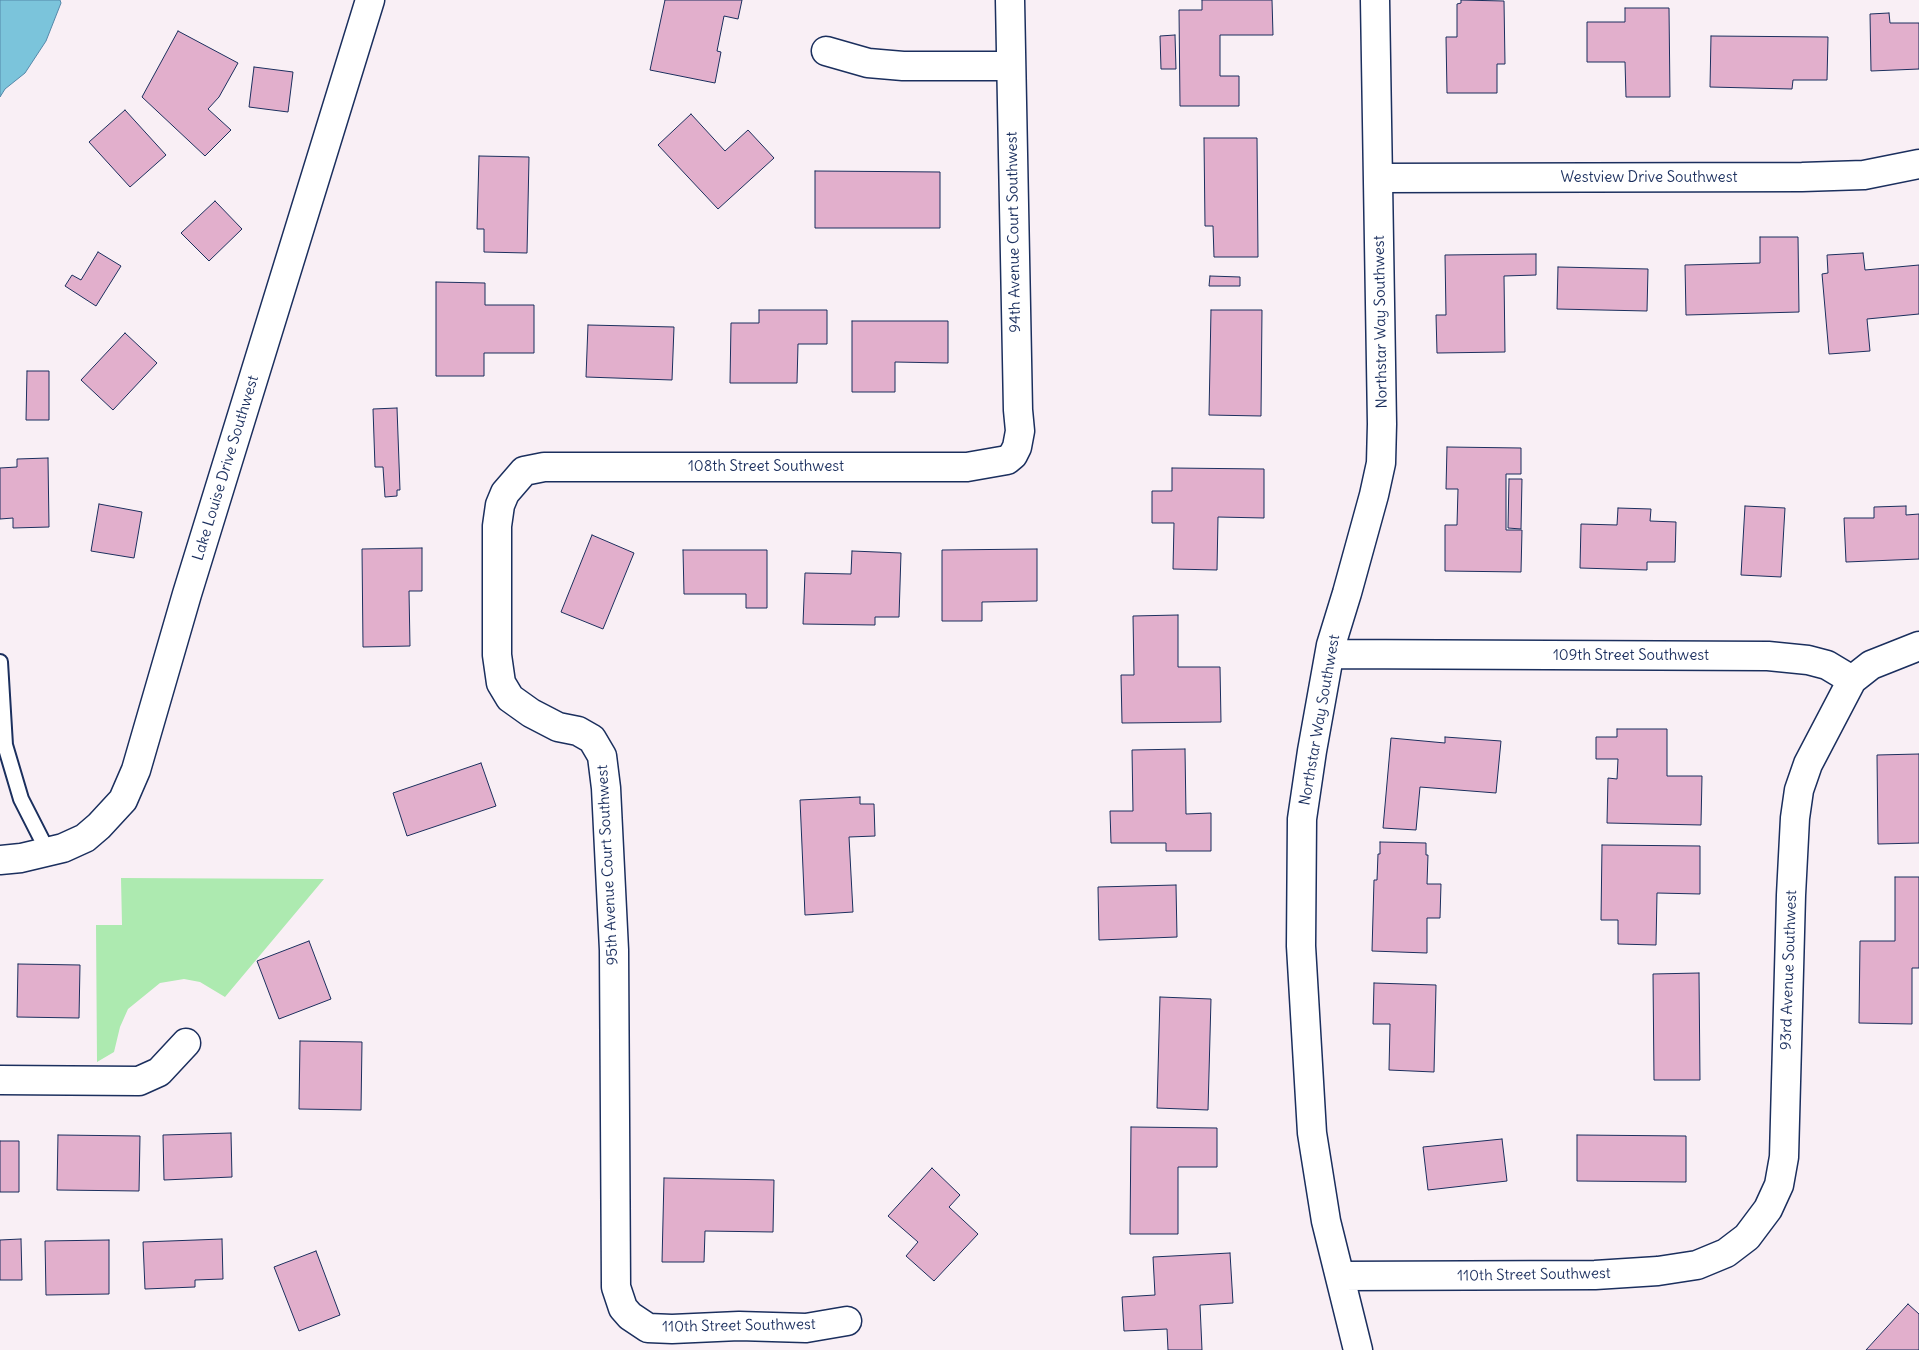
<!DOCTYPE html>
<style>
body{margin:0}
canvas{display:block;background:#f9eff5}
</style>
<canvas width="1919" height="1350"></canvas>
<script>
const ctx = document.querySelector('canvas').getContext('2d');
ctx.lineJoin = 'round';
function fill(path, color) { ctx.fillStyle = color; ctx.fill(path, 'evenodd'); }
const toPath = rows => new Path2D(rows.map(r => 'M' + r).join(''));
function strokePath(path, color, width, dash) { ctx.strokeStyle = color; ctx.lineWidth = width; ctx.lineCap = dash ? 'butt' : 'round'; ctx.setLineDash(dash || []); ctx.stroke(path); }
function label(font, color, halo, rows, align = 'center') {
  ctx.font = font + ' Delius,sans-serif'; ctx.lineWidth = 4; ctx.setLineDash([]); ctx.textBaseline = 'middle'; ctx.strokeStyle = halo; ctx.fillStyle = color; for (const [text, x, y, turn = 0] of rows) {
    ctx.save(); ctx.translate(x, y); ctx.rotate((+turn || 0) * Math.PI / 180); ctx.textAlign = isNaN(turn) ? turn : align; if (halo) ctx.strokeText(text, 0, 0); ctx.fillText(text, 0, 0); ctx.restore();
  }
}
fill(toPath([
 [121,878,324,879,225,997,200,982,184,979,160,983,128,1009,120,1027,114,1052,97,1062,96,925,122,925]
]), '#adeab0');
const water = toPath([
 [0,0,60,0,61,3,46,41,25,73,5,89,0,97,0,0]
]);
fill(water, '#7bc4db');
strokePath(water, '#5588a9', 1);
const building = toPath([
 [665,0,742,0,738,19,724,16,717,51,721,52,715,83,650,70,665,0],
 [1202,0,1272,0,1273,35,1220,35,1220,76,1239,76,1239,106,1180,106,1179,10,1202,10,1202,0],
 [1461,0,1504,1,1505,64,1497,64,1497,93,1447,93,1446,37,1457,37,1457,4,1461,3,1461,0],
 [1625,8,1669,8,1670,97,1626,97,1625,62,1587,62,1587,22,1625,22,1625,8],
 [1889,13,1890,23,1919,23,1919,69,1871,71,1870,14,1889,13],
 [178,31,238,63,219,97,208,109,231,130,205,156,142,97,178,31],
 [1175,35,1176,69,1161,69,1160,36,1175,35],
 [1711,36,1828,37,1827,80,1793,80,1792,89,1710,87,1711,36],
 [254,67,293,72,288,112,249,107,254,67],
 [125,110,166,155,130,187,89,142,125,110],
 [691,114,725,151,748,130,774,158,718,209,658,145,691,114],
 [1204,138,1257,138,1258,257,1214,257,1213,226,1205,226,1204,138],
 [479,156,529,157,527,253,484,252,484,229,477,229,479,156],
 [815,171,940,172,940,228,815,228,815,171],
 [215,201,242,229,209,261,181,233,215,201],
 [1760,237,1798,237,1799,312,1686,315,1685,265,1760,263,1760,237],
 [98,252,121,266,96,306,65,286,72,275,81,280,98,252],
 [1863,253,1865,270,1919,265,1919,314,1867,319,1870,351,1829,354,1822,274,1828,273,1827,255,1863,253],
 [1536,254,1536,275,1504,276,1505,352,1437,353,1436,315,1446,315,1445,255,1536,254],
 [1558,267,1648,269,1647,311,1557,309,1558,267],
 [1210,276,1240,277,1240,286,1209,286,1210,276],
 [436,282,485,283,485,305,534,305,534,353,484,353,484,376,436,376,436,282],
 [759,310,827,310,827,344,798,344,797,383,730,383,731,323,759,323,759,310],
 [1211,310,1262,310,1261,416,1209,415,1211,310],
 [852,321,948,321,948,363,895,362,895,392,852,392,852,321],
 [588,325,674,327,672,380,586,377,588,325],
 [125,333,157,363,113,410,81,380,125,333],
 [27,371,49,371,49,420,26,420,27,371],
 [397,408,400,490,397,490,397,496,385,497,383,467,375,467,373,409,397,408],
 [1447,447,1521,448,1521,474,1506,474,1506,530,1522,530,1521,572,1445,571,1445,525,1457,525,1458,489,1446,489,1447,447],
 [48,458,49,527,13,528,13,518,0,519,0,468,17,467,17,459,48,458],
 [1172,468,1264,469,1264,518,1218,517,1217,570,1173,569,1174,523,1152,523,1152,491,1172,491,1172,468],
 [1509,479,1522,479,1521,529,1508,528,1509,479],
 [99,504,142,512,134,558,91,551,99,504],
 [1745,506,1785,508,1781,577,1741,575,1745,506],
 [1906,506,1906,515,1919,514,1919,559,1846,562,1844,518,1874,518,1874,507,1906,506],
 [1618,508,1651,509,1650,521,1676,522,1675,562,1647,562,1647,570,1580,568,1581,524,1617,525,1618,508],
 [592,535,634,553,603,629,561,612,592,535],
 [422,548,422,591,409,591,410,646,363,647,362,549,422,548],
 [1037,549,1037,601,982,602,982,621,942,621,942,550,1037,549],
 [683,550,767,550,767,608,746,608,746,594,684,594,683,550],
 [852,551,901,553,899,617,875,617,875,625,803,624,805,573,851,574,852,551],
 [1178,615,1178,667,1220,667,1221,722,1122,723,1121,675,1134,675,1133,616,1178,615],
 [1617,729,1667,729,1667,776,1702,776,1701,825,1607,823,1608,778,1617,779,1618,759,1596,759,1596,737,1617,737,1617,729],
 [1445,737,1501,741,1496,793,1420,787,1416,830,1383,828,1391,738,1445,743,1445,737],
 [1185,749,1186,814,1211,813,1211,851,1166,851,1166,843,1111,843,1110,811,1133,811,1132,750,1185,749],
 [1919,754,1919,843,1878,844,1877,755,1919,754],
 [481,763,496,806,407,836,393,793,481,763],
 [860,797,860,804,874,804,875,836,849,837,853,912,805,915,800,800,860,797],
 [1380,842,1426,843,1426,855,1428,855,1427,884,1441,884,1440,918,1427,918,1427,953,1372,951,1374,880,1377,880,1378,854,1380,854,1380,842],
 [1602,845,1700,846,1700,894,1657,893,1656,945,1618,944,1618,920,1601,920,1602,845],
 [1895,877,1919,877,1919,968,1912,968,1912,1024,1859,1023,1860,941,1895,941,1895,877],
 [1176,885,1177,937,1099,940,1098,887,1176,885],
 [309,941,331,999,279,1019,257,961,309,941],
 [18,964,80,965,79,1018,17,1017,18,964],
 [1699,973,1700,1080,1654,1080,1653,974,1699,973],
 [1374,983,1436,985,1434,1072,1389,1070,1390,1024,1373,1024,1374,983],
 [1160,997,1211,999,1208,1110,1157,1108,1160,997],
 [300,1041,362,1042,361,1110,299,1109,300,1041],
 [1131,1127,1217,1128,1217,1167,1178,1167,1178,1234,1130,1234,1131,1127],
 [231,1133,232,1177,164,1180,163,1135,231,1133],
 [58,1135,140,1136,139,1191,57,1190,58,1135],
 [1577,1135,1686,1136,1686,1182,1577,1181,1577,1135],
 [1502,1139,1507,1181,1428,1190,1423,1147,1502,1139],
 [0,1141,19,1141,19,1192,0,1192,0,1141],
 [932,1168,960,1195,949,1207,978,1234,934,1281,906,1256,918,1242,888,1216,932,1168],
 [664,1178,774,1180,773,1232,705,1231,704,1262,662,1262,664,1178],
 [21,1239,22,1280,0,1280,0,1240,21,1239],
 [222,1239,223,1279,195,1280,195,1287,145,1289,143,1242,222,1239],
 [109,1240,109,1294,46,1295,45,1241,109,1240],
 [316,1251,340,1315,299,1331,274,1267,316,1251],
 [1230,1253,1233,1303,1200,1305,1202,1350,1168,1350,1167,1329,1124,1331,1122,1297,1155,1295,1153,1257,1230,1253],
 [1908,1304,1919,1314,1919,1350,1866,1350,1908,1304]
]);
fill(building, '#e2afcc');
strokePath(building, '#1b2f5e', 1);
const lane = toPath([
 [0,662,5,745,21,799,48,852]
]);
const street = toPath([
 [826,51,868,63,903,66,1010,66],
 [1378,178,1802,177,1864,175,1919,164],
 [1330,654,1768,656,1808,660,1827,665,1852,680,1871,665,1919,646],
 [0,1080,139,1081,159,1072,186,1043],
 [1340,1276,1595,1275,1658,1271,1697,1265,1726,1253,1747,1237,1768,1209,1779,1185,1784,1157,1791,895,1795,818,1799,790,1808,764,1852,680],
 [847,1321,806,1328,739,1326,672,1329,648,1328,630,1316,623,1308,616,1287,614,950,606,788,602,756,592,739,578,731,558,727,531,713,510,698,501,683,497,655,497,526,500,505,505,493,524,471,544,467,967,467,1007,460,1013,455,1017,447,1020,431,1018,410,1010,0],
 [1358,1350,1326,1221,1312,1133,1301,946,1302,819,1312,751,1331,645,1347,593,1374,495,1381,463,1382,424,1375,0]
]);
const secondary = toPath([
 [0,860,21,858,63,848,85,838,99,826,123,800,136,770,187,594,370,0]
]);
strokePath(lane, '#1b2f5e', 18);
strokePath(street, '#1b2f5e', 31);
strokePath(secondary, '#1b2f5e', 31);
strokePath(lane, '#fff', 14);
strokePath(street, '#fff', 28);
strokePath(secondary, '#fff', 28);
label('15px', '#1b2f5e', '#fff', [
 ["Westview Drive Southwest",1649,178],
 ["94th Avenue Court Southwest",1014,232,-91],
 ["Northstar Way Southwest",1381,322,-91],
 ["108th Street Southwest",766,467],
 ["Lake Louise Drive Southwest",226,468,-73],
 ["109th Street Southwest",1631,656],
 ["Northstar Way Southwest",1320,720,-80],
 ["95th Avenue Court Southwest",608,865,-93],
 ["93rd Avenue Southwest",1789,970,-88],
 ["110th Street Southwest",1534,1275,-1],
 ["110th Street Southwest",739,1326,-1]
]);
</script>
